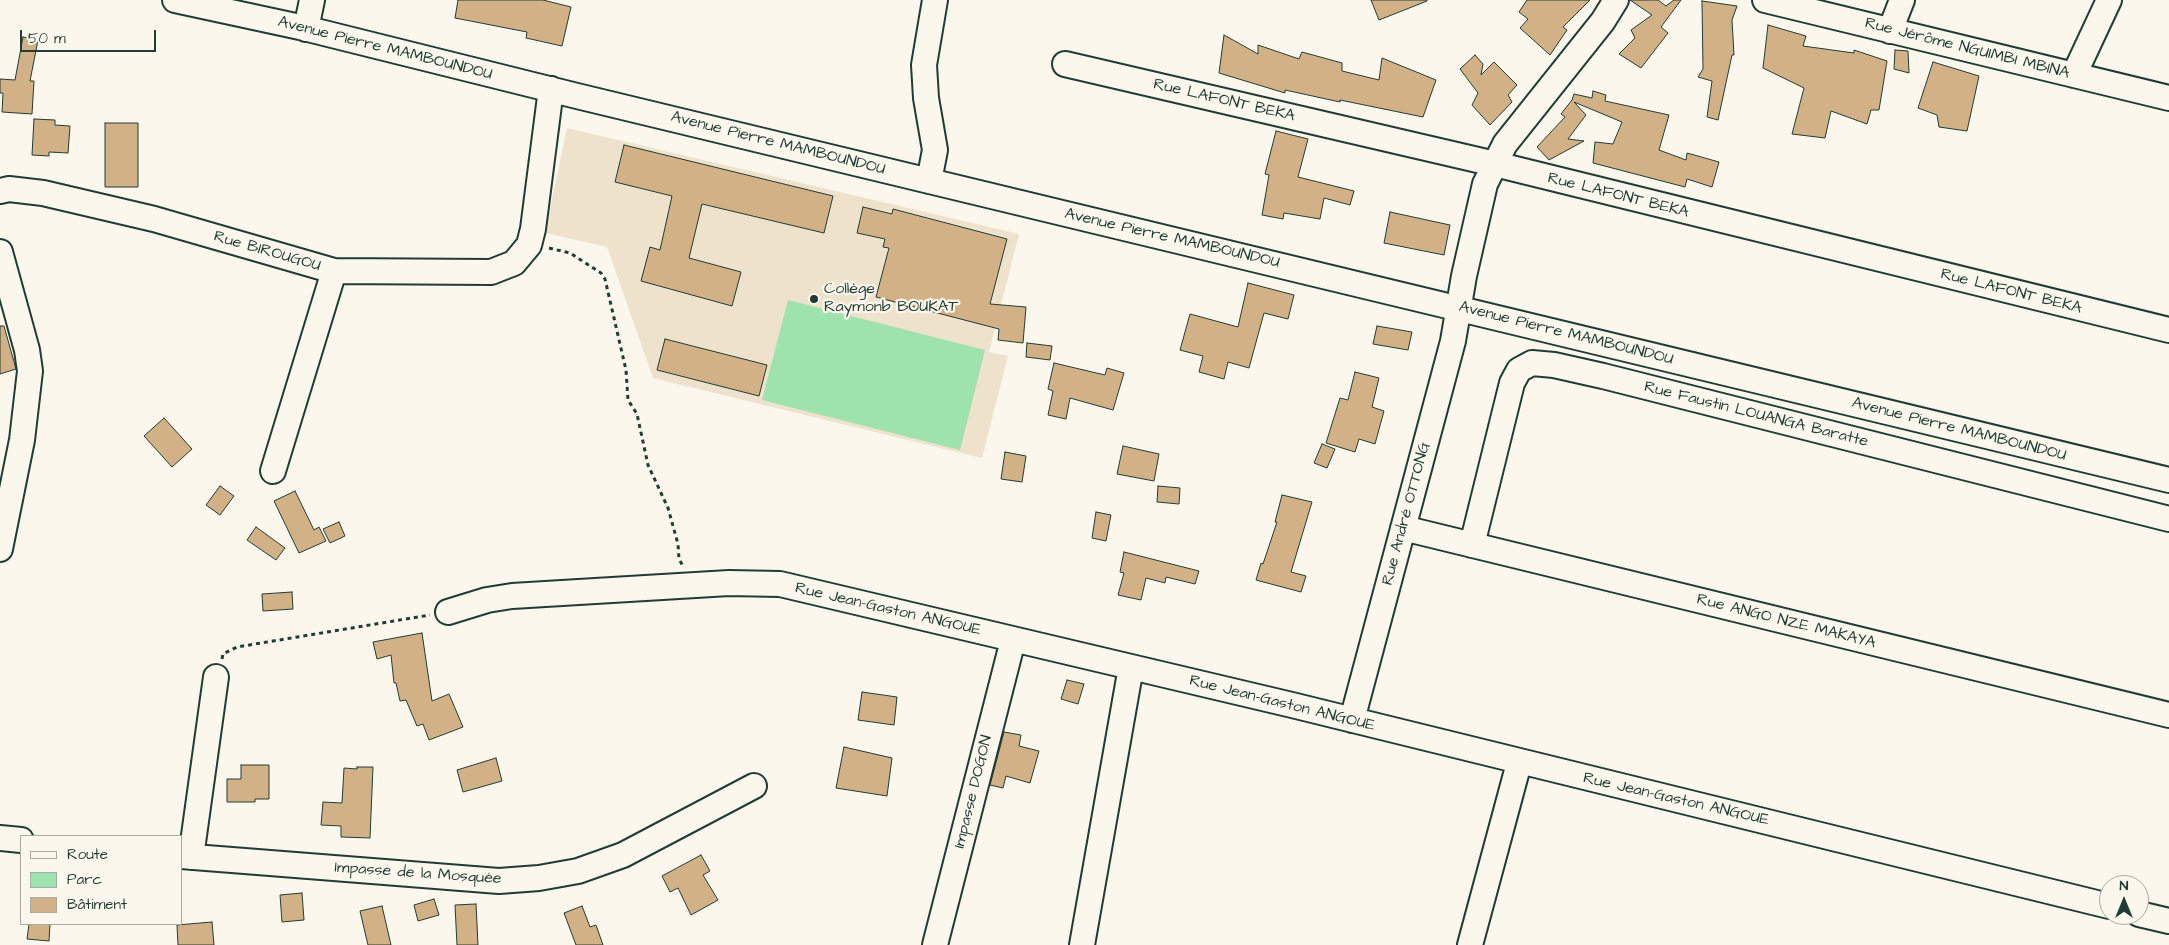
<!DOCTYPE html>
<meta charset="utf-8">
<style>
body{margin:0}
#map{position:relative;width:2169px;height:945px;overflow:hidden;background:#fbf7ec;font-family:"Architects Daughter",sans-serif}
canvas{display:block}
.legend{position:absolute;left:20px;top:835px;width:162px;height:90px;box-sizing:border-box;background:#fbf7ec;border:1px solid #a3ada2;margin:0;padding:6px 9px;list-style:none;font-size:15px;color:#1f3d34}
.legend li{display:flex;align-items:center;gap:10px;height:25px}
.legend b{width:25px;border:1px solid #a3ada2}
.north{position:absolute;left:2099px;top:875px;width:50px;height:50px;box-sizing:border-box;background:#fbf7ec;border:1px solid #a3ada2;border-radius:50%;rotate:0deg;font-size:14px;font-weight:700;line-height:20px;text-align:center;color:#1f3d34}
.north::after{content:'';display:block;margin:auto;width:18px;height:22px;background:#1f3d34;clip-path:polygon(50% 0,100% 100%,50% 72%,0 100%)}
.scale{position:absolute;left:20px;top:30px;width:136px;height:22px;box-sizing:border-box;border:2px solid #1f3d34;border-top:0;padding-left:6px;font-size:15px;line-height:18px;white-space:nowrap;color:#1f3d34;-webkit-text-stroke:4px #fbf7ec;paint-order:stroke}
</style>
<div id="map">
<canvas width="2169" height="945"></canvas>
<ul class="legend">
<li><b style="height:6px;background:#fbf7ec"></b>Route</li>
<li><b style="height:14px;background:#9ee2ad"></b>Parc</li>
<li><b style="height:14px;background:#d3b186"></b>Bâtiment</li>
</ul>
<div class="north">N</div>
<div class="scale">50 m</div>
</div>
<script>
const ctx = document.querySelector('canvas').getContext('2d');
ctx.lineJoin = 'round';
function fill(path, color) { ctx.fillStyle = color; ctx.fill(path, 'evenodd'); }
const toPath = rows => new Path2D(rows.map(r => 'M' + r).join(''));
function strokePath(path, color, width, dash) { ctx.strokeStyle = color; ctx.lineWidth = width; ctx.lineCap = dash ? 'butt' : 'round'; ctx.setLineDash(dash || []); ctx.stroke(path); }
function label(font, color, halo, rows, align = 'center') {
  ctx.font = font + ' "Architects Daughter",sans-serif'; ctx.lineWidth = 4.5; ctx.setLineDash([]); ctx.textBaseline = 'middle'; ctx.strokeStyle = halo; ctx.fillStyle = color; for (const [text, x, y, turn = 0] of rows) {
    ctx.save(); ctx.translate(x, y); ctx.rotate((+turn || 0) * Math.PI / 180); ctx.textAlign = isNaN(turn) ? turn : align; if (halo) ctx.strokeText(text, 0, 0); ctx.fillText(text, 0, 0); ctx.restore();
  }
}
fill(toPath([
 [567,128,1019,234,989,352,1008,356,982,458,653,378,607,247,545,233]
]), '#efe2cd');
fill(toPath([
 [788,300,985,350,960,450,762,400]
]), '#9ee2ad');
const building = toPath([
 [458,0,543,0,571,7,562,46,526,38,527,32,455,18,458,0],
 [1371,0,1427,0,1427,1,1379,20,1371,0],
 [1527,0,1590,0,1563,27,1567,30,1550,55,1520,28,1528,19,1519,12,1527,0],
 [1630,0,1658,0,1666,6,1674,0,1681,0,1661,27,1668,33,1641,68,1619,54,1635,38,1631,30,1652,15,1630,0],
 [1702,1,1737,6,1732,20,1734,55,1732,55,1718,120,1707,117,1712,81,1698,77,1703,69,1702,1],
 [1768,25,1806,36,1803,46,1854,53,1854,50,1887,61,1879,110,1871,110,1867,124,1831,111,1825,138,1792,134,1804,88,1763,68,1768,25],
 [1224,35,1258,54,1258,45,1299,59,1302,52,1342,63,1342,71,1379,80,1382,58,1436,80,1423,117,1340,100,1340,102,1285,90,1285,93,1219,73,1224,35],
 [23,37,38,40,30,81,34,81,32,114,2,112,3,93,0,93,0,79,15,80,23,37],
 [1895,50,1908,51,1909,73,1894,69,1895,50],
 [1475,55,1483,64,1481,75,1494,62,1517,85,1508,95,1512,102,1490,125,1472,105,1478,93,1460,69,1475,55],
 [1933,62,1979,76,1967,131,1939,127,1937,115,1918,108,1933,62],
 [1593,91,1606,95,1605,101,1669,115,1659,150,1686,160,1687,153,1719,162,1712,187,1687,179,1685,187,1593,163,1595,142,1613,144,1622,122,1574,102,1586,115,1568,139,1584,141,1549,160,1537,147,1565,117,1561,114,1572,100,1574,94,1592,98,1593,91],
 [34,119,55,120,55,125,70,126,68,153,49,152,49,156,32,155,34,119],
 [105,123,138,123,138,187,105,187,105,123],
 [1276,131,1308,139,1298,177,1354,191,1350,205,1324,198,1320,219,1284,213,1283,219,1262,215,1269,175,1265,174,1276,131],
 [624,145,833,196,824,233,702,204,689,258,741,272,732,306,641,281,650,247,660,250,672,196,615,182,624,145],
 [863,207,892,214,893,209,1007,239,990,304,1026,307,1023,343,998,340,999,329,876,297,889,248,883,247,885,239,857,233,863,207],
 [1390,212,1450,225,1444,255,1384,243,1390,212],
 [1248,283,1294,295,1288,319,1264,313,1249,368,1228,362,1224,379,1199,372,1203,356,1180,350,1190,314,1238,327,1248,283],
 [0,326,4,326,16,369,0,374,0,326],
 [1377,326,1412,332,1408,350,1373,344,1377,326],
 [665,339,767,365,759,396,657,370,665,339],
 [1027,343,1052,346,1050,360,1026,357,1027,343],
 [1054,363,1105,375,1107,368,1124,373,1113,410,1070,398,1066,419,1048,415,1053,391,1048,389,1054,363],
 [1355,372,1379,378,1372,407,1384,411,1375,444,1359,439,1355,452,1326,443,1340,398,1348,400,1355,372],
 [164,418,192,449,172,467,144,436,164,418],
 [1322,444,1335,449,1327,468,1314,463,1322,444],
 [1123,446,1159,454,1154,481,1117,474,1123,446],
 [1005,452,1026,456,1022,482,1001,479,1005,452],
 [220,486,234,496,220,515,206,505,220,486],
 [1158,486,1180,488,1179,504,1157,502,1158,486],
 [295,491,314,530,319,527,326,541,299,553,274,501,295,491],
 [1282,495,1312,502,1291,572,1306,576,1301,592,1256,580,1261,563,1263,564,1277,522,1275,522,1282,495],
 [1096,512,1111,515,1106,541,1092,538,1096,512],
 [339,522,345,536,330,543,323,529,339,522],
 [256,527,285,548,276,560,247,540,256,527],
 [1124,552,1199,571,1195,584,1166,577,1165,583,1146,578,1141,600,1118,595,1124,573,1120,572,1124,552],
 [292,592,293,609,263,611,262,594,292,592],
 [422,633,432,701,449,694,463,727,429,740,423,724,417,726,406,700,400,701,396,683,394,683,391,655,377,659,373,642,422,633],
 [1067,680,1084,684,1078,704,1061,699,1067,680],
 [862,692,897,697,894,725,858,720,862,692],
 [1004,732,1021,735,1019,746,1039,751,1030,783,1006,776,1003,788,990,785,1004,732],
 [844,747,892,758,887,796,836,788,844,747],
 [496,758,502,781,463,792,457,770,496,758],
 [241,765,269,765,269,799,255,799,255,802,227,802,227,779,241,779,241,765],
 [357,767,373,767,370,838,341,837,341,826,321,825,323,802,342,803,344,768,357,769,357,767],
 [701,855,710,871,703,875,718,900,691,915,678,888,670,892,662,876,701,855],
 [302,893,304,920,282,922,280,895,302,893],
 [434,899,439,915,418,921,414,905,434,899],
 [476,904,478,945,457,945,455,905,476,904],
 [382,906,391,945,368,945,360,911,382,906],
 [582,906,590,927,596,925,603,945,576,945,564,913,582,906],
 [212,922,214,945,178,945,177,925,212,922],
 [29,924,50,924,49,941,27,939,29,924]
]);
fill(building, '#d3b186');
strokePath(building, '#1f3d34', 1);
const minor = toPath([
 [175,0,300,27,577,96,2169,480],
 [1765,0,2169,98],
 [306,29,312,0],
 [1890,31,1902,0],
 [1065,64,1495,164,2169,330],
 [2074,75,2109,0],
 [929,181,935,150,926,98,924,65,935,0],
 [0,191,9,189,43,193,154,219,334,271,491,272,514,263,529,245,533,229,551,89],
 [0,252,27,350,30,371,22,440,0,549],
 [273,471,334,271],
 [1403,528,2169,715],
 [1472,545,1512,383,1519,370,1532,363,1554,365,1603,376,2169,519],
 [448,612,487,600,512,596,729,583,780,584,1292,705,2109,906],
 [1352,720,1453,341,1464,276,1485,184,1505,144,1603,21,1616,0],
 [0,838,21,840],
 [181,856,499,881,539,878,578,871,623,855,754,786],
 [191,857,216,677],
 [2139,914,2169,921],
 [935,945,1013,640],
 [1082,945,1131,667],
 [1470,945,1519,763]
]);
strokePath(minor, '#1f3d34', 28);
strokePath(toPath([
 [549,248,570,253,601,273,605,279,626,370,628,400,637,414,648,465,668,508,678,544,679,559,683,566],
 [222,659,223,654,237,647,430,615]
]), '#1f3d34', 3, [4, 4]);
strokePath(minor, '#fbf7ec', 24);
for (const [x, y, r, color] of [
 [814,299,5,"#1f3d34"]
]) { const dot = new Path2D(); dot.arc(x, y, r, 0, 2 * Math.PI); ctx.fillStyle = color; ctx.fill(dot); strokePath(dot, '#fbf7ec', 2); }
label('16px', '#1f3d34', '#fbf7ec', [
 ["Avenue Pierre MAMBOUNDOU",385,49,14],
 ["Rue Jérôme NGUIMBI MBINA",1967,49,14],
 ["Rue LAFONT BEKA",1224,101,13],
 ["Avenue Pierre MAMBOUNDOU",778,144,14],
 ["Rue LAFONT BEKA",1618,196,14],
 ["Avenue Pierre MAMBOUNDOU",1172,239,13],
 ["Rue BIROUGOU",267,252,16],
 ["Rue LAFONT BEKA",2011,292,14],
 ["Avenue Pierre MAMBOUNDOU",1566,334,14],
 ["Rue Faustin LOUANGA Baratte",1756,415,14],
 ["Avenue Pierre MAMBOUNDOU",1959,430,14],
 ["Rue André OTTONG",1407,514,-75],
 ["Rue Jean-Gaston ANGOUE",888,610,13],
 ["Rue ANGO NZE MAKAYA",1786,622,14],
 ["Rue Jean-Gaston ANGOUE",1282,704,14],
 ["Impasse DOGON",974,792,-76],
 ["Rue Jean-Gaston ANGOUE",1676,800,13],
 ["Impasse de la Mosquée",418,874,4]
]);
label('16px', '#1f3d34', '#fbf7ec', [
 ["Collège",824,290],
 ["Raymonb BOUKAT",824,308]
], 'left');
</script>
